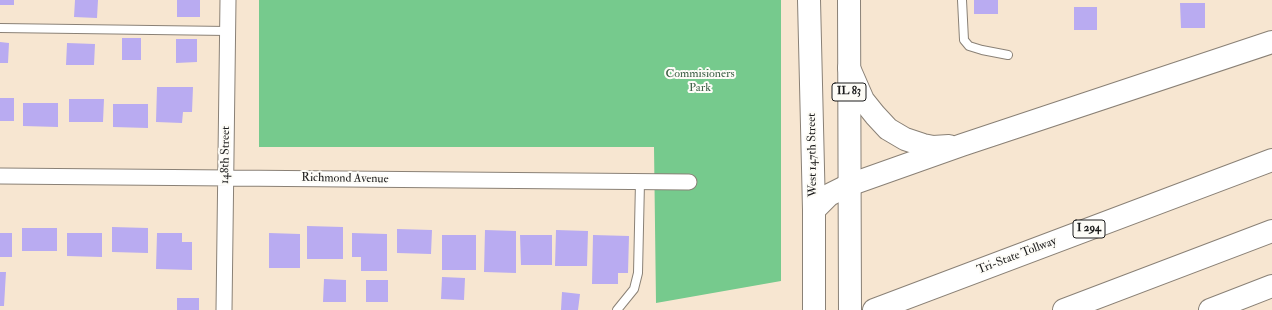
<!DOCTYPE html>
<style>
body{margin:0}
canvas{display:block;background:#f7e6d1}
</style>
<canvas width="1272" height="310"></canvas>
<script>
const ctx = document.querySelector('canvas').getContext('2d');
ctx.lineJoin = 'round';
function fill(path, color) { ctx.fillStyle = color; ctx.fill(path, 'evenodd'); }
const toPath = rows => new Path2D(rows.map(r => 'M' + r).join(''));
function strokePath(path, color, width, dash) { ctx.strokeStyle = color; ctx.lineWidth = width; ctx.lineCap = dash ? 'butt' : 'round'; ctx.setLineDash(dash || []); ctx.stroke(path); }
function label(font, color, halo, rows, align = 'center') {
  ctx.font = font + ' "IM FELL Double Pica",serif'; ctx.lineWidth = 4; ctx.setLineDash([]); ctx.textBaseline = 'middle'; ctx.strokeStyle = halo; ctx.fillStyle = color; for (const [text, x, y, turn = 0] of rows) {
    ctx.save(); ctx.translate(x, y); ctx.rotate((+turn || 0) * Math.PI / 180); ctx.textAlign = isNaN(turn) ? turn : align; if (halo) ctx.strokeText(text, 0, 0); ctx.fillText(text, 0, 0); ctx.restore();
  }
}
fill(toPath([
 [259,0,781,0,781,281,656,303,654,147,259,147]
]), '#76ca8d');
fill(toPath([
 [0,0,14,0,14,5,0,5],
 [75,0,98,0,97,18,74,17],
 [177,0,200,0,200,17,177,17],
 [974,0,998,0,998,14,974,14],
 [1180,3,1205,3,1205,28,1181,28],
 [1074,7,1097,7,1097,30,1074,30],
 [122,38,141,38,141,60,122,60],
 [176,39,197,39,197,62,176,63],
 [0,42,9,43,8,63,0,63],
 [67,43,95,44,94,65,66,65],
 [157,87,193,87,192,112,183,112,182,123,156,122],
 [0,98,14,98,14,121,0,121],
 [69,99,104,99,103,122,69,122],
 [23,103,58,103,58,127,23,126],
 [113,104,148,104,148,128,113,127],
 [307,226,343,227,343,259,307,259],
 [112,227,148,228,148,253,112,252],
 [22,228,57,228,57,251,22,251],
 [397,229,432,230,431,254,397,253],
 [485,230,516,231,516,273,484,272],
 [556,230,588,231,587,266,555,266],
 [0,233,12,233,12,257,0,257],
 [67,233,102,233,102,257,67,256],
 [157,233,182,233,182,242,192,242,192,270,156,269],
 [269,233,300,234,300,268,269,268],
 [352,233,387,234,387,271,361,271,361,257,352,257],
 [442,235,476,235,476,270,442,270],
 [520,235,552,235,552,265,521,265],
 [593,235,629,236,628,273,618,273,618,284,592,284],
 [0,272,6,272,4,306,0,306],
 [442,277,465,278,464,300,441,299],
 [324,279,346,280,346,302,323,302],
 [366,280,388,280,388,302,366,302],
 [562,292,580,294,578,310,561,310],
 [177,298,199,298,199,310,177,310]
]), '#b9abf1');
const lane = toPath([
 [962,0,964,40,969,46,982,50,1008,55],
 [0,28,228,31],
 [617,310,634,289,638,273,640,182]
]);
const street = toPath([
 [0,176,689,182],
 [224,310,228,0]
]);
const primary = toPath([
 [809,0,814,210,814,310],
 [849,0,850,310]
]);
const highway = toPath([
 [849,68,863,100,875,115,888,129,905,139,923,145,933,147,949,146],
 [814,210,829,195,849,185,962,145,1272,42],
 [874,310,1272,160],
 [1064,310,1272,231],
 [1210,310,1272,286]
]);
strokePath(lane, '#8a8176', 10);
strokePath(street, '#8a8176', 17);
strokePath(primary, '#8a8176', 24);
strokePath(highway, '#8a8176', 24);
strokePath(lane, '#fff', 8);
strokePath(street, '#fff', 15);
strokePath(primary, '#fff', 22);
strokePath(highway, '#fff', 22);
for (const [x, y, w] of [
 [849,92,34],
 [1089,229,32]
]) { const box = new Path2D(); box.roundRect(x - w / 2, y - 9, w, 18, 3); ctx.fillStyle = '#fdfcf7'; ctx.fill(box); strokePath(box, '#1c1c1c', 1); }
label('bold 11px', '#1c1c1c', null, [
 ["IL 83",849,92],
 ["I 294",1089,229]
]);
label('12px', '#406249', '#fdfcf7', [
 ["Commisioners",700,74],
 ["Park",700,88]
]);
label('12px', '#1c1c1c', '#fdfcf7', [
 ["148th Street",226,155,-89],
 ["West 147th Street",813,155,-91],
 ["Richmond Avenue",345,179,1],
 ["Tri-State Tollway",1017,256,-21]
]);
</script>
